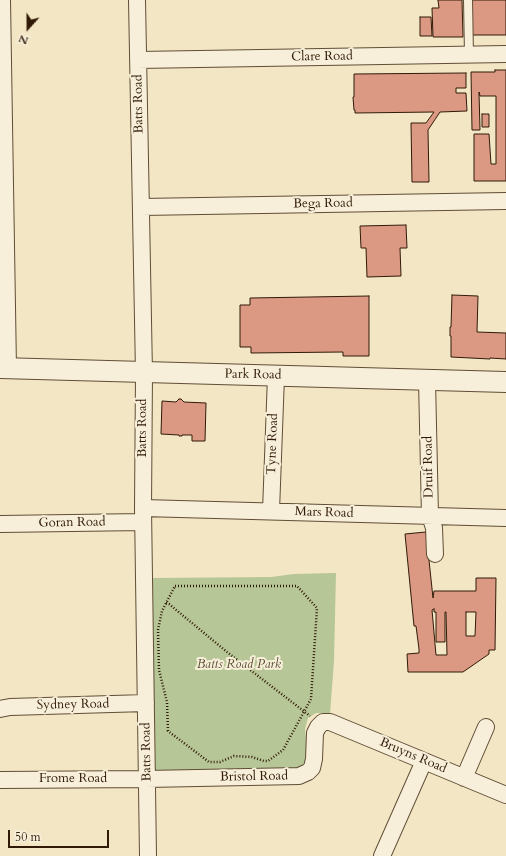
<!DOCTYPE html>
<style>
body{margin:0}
#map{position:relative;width:506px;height:856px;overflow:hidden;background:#f3e6c5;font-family:Cardo,serif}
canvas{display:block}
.north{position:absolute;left:8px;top:8px;width:40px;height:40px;-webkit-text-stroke:3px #f7efd9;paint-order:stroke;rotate:201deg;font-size:11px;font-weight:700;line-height:16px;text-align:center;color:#301a07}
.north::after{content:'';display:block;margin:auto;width:14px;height:18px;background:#301a07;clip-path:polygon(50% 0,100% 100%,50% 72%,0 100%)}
.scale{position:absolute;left:8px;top:830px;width:101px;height:18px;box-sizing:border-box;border:2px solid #301a07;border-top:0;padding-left:5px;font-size:12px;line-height:14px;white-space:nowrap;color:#301a07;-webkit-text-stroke:3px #f7efd9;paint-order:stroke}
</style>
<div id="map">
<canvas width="506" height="856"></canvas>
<div class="north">N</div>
<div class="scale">50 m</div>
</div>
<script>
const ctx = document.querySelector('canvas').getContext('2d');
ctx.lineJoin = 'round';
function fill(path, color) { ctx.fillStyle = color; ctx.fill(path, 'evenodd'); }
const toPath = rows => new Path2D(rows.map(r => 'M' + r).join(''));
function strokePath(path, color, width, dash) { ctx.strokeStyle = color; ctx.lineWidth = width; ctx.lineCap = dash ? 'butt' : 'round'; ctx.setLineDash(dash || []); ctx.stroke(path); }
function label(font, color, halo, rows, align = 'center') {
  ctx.font = font + ' Cardo,serif'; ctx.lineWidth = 4; ctx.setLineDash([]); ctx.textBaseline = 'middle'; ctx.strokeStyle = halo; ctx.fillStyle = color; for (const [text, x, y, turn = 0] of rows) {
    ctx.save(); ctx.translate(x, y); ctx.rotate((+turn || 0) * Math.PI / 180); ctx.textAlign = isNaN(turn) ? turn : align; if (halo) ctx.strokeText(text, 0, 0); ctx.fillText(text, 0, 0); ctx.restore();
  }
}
fill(toPath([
 [336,573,334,661,330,714,323,713,316,713,308,718,305,729,308,758,299,770,157,773,153,770,151,578,271,577,294,574]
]), '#b7c697');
const building = toPath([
 [438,0,462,0,463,37,433,37,432,8,439,8,438,0],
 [472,0,506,0,506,35,472,35,472,0],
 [420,17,431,17,432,36,420,36,420,17],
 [495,70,506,70,506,181,474,181,474,134,489,134,491,164,496,164,496,96,480,96,479,92,480,130,472,130,471,72,495,72,495,70],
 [466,73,466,88,456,88,456,93,466,93,467,111,440,112,428,130,429,182,412,182,411,123,426,123,434,112,355,113,355,110,354,110,353,97,354,97,354,74,466,73],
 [482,114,489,114,489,127,482,127,482,114],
 [406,225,407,248,400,248,401,276,367,277,366,248,361,248,360,226,406,225],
 [452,295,478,296,477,332,506,333,506,359,490,358,490,359,451,357,451,336,450,336,450,327,451,327,452,295],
 [369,296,369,356,343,356,343,352,251,353,251,347,240,347,240,305,250,305,250,298,369,296],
 [179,399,181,399,184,402,206,403,205,441,192,441,192,435,182,435,182,436,179,436,179,435,161,434,162,401,176,402,179,399],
 [426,532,433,598,434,591,476,591,476,578,496,578,495,650,489,650,489,654,463,672,408,672,407,654,419,653,419,649,416,626,414,626,405,534,426,532],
 [434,609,434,612,436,612,436,642,445,642,445,612,446,612,447,655,436,655,432,610,434,609],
 [466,612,476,612,475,636,466,636,466,612]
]);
fill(building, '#db9883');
strokePath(building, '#301a07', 1);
const service = toPath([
 [468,0,469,55]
]);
const minor = toPath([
 [2,0,8,368],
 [137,0,144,373,143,508,148,856],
 [138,60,506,54],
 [141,207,506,201],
 [427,380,430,516,434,528,435,554],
 [143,508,506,518],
 [271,511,276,376],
 [0,524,143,522],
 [0,709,10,707,146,703],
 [464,778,486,727],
 [0,780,147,779,299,776,308,772,312,768,314,759,315,733,318,727,323,722,330,722,506,795],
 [382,856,424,761]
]);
const tertiary = toPath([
 [0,368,506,382]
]);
strokePath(service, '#614d36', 10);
strokePath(minor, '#614d36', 18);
strokePath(tertiary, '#614d36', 22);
strokePath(toPath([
 [175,586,297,586,317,608,311,699,283,750,268,761,264,761,252,757,234,756,220,762,209,762,168,731,167,702,159,670,158,630,162,611,175,586],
 [166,603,169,604,227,652,310,716]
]), '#301a07', 2.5, [1, 2]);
strokePath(service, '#f7efd9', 8);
strokePath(minor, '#f7efd9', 16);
strokePath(tertiary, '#f7efd9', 20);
label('13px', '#301a07', '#f7efd9', [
 ["Clare Road",322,57,-1],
 ["Batts Road",139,104,-91],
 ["Bega Road",323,204,-1],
 ["Park Road",253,375,1],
 ["Batts Road",143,428,-90],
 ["Tyne Road",273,444,-88],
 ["Druif Road",429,467,-91],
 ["Mars Road",324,513,2],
 ["Goran Road",72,523,-1],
 ["Sydney Road",73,705,-1],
 ["Batts Road",147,752,-91],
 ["Bruyns Road",413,756,23],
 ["Bristol Road",254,777,-1],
 ["Frome Road",73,779]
]);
label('italic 13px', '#584e32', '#f7efd9', [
 ["Batts Road Park",239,665]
]);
</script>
